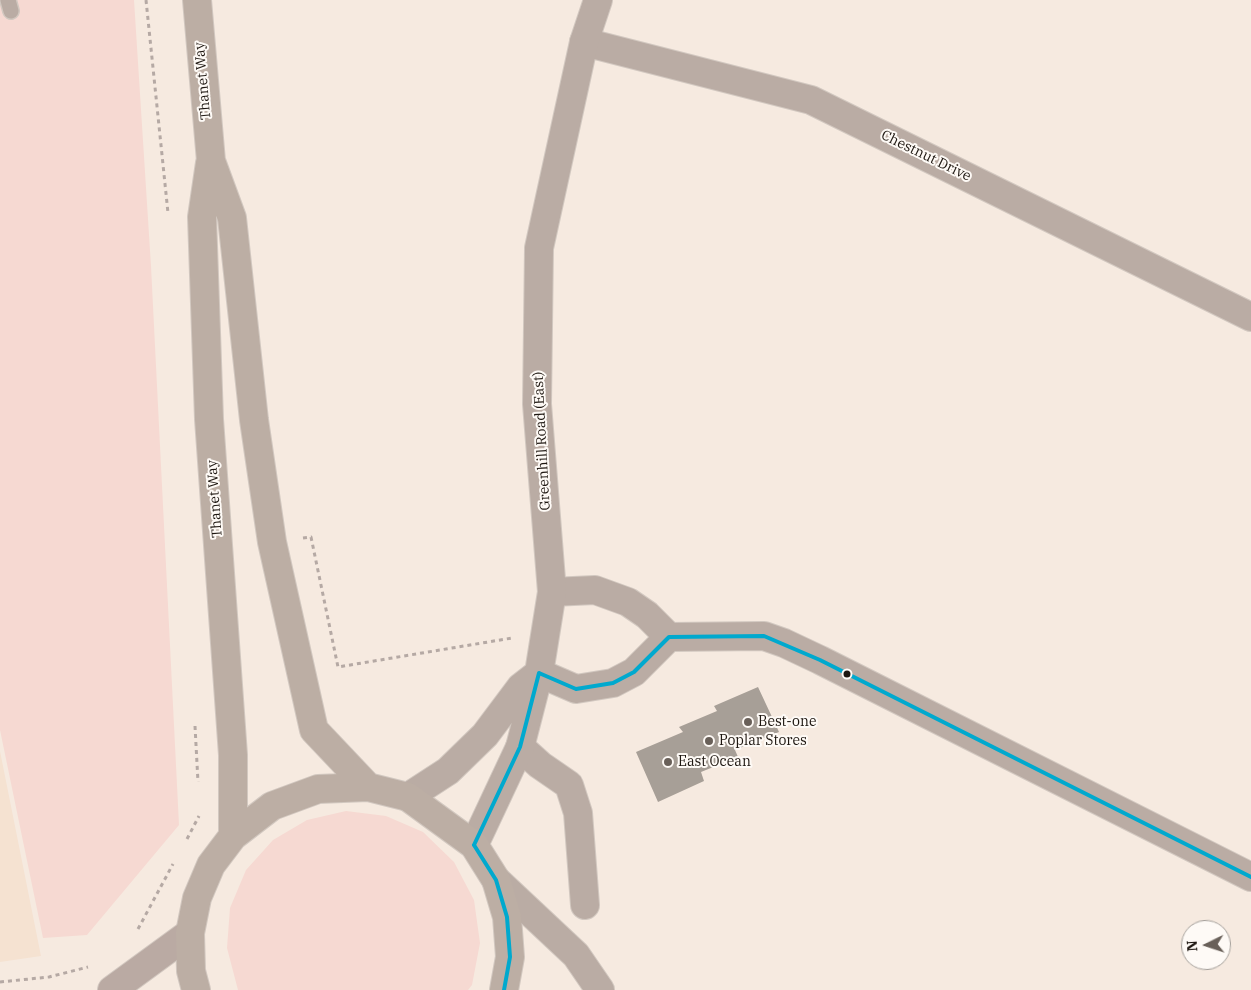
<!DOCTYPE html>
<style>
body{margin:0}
#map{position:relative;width:1251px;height:990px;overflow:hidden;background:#f6eae0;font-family:"IBM Plex Serif",serif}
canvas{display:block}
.north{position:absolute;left:1181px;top:920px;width:50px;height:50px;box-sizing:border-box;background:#fefaf6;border:1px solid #a49f9a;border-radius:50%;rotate:266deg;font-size:14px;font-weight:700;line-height:20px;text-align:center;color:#1d1610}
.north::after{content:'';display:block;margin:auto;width:18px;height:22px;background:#696059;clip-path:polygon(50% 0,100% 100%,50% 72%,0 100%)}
</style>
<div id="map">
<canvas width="1251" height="990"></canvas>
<div class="north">N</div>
</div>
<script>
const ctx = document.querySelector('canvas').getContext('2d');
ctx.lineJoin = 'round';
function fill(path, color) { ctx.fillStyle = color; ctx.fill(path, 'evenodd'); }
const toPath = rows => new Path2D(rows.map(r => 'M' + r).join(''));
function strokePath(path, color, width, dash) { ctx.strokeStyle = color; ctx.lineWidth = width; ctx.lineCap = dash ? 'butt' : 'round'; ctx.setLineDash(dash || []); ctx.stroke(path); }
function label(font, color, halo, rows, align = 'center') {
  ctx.font = font + ' "IBM Plex Serif",serif'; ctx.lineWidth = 4; ctx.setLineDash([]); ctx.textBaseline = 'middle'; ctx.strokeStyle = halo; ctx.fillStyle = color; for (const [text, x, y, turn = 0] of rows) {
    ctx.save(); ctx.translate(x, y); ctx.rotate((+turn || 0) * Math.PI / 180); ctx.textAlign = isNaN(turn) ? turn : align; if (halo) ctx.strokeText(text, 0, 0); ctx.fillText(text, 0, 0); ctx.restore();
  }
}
fill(toPath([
 [0,751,41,956,0,962]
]), '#f5e2d1');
fill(toPath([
 [0,0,134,0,151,266,179,825,87,935,43,938,0,730],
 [346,811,386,816,423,832,454,862,474,900,480,943,472,985,468,990,238,990,227,948,230,908,246,870,273,840,307,820]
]), '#f6d9d2');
fill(toPath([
 [758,687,779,732,735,750,738,757,701,772,704,781,658,802,636,752,683,732,679,727,717,711,714,706]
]), '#a79f97');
const service = toPath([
 [8,0,11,11]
]);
const minor = toPath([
 [584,42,811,100,1251,317],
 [552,592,595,590,628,602,647,615,669,637],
 [539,673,576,689,613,683,634,672,669,637,764,636,784,643,820,660,1251,877],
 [520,747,540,765,569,785,578,813,585,905]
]);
const tertiary = toPath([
 [408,797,448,771,485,735,521,687,539,673],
 [474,845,520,747,539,673,552,592,537,404,539,248,584,42,598,0],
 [496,880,576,955,600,990]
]);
const secondary = toPath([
 [112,990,190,933]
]);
const primary = toPath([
 [197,0,211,161,232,218,254,420,272,542,314,730,368,787],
 [210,163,202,217,209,419,233,755,233,836],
 [196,990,191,971,190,933,197,898,211,865,233,836,272,806,318,789,368,787,408,797,474,845,496,880,507,917,510,957,504,990]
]);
strokePath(service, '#d2c8c0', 18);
strokePath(minor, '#d2c8c0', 30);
strokePath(tertiary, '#d2c8c0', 30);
strokePath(secondary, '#d2c8c0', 30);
strokePath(primary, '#d2c8c0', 30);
strokePath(toPath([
 [146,0,168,213],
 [303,538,311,537,338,667,512,638],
 [195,726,198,782],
 [187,839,199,816],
 [138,929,173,864],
 [0,982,49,977,88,967]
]), '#b5a9a4', 3, [4, 4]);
strokePath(service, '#baaca4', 15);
strokePath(minor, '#baaca4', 28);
strokePath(tertiary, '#baaca4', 28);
strokePath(secondary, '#baaaa3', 28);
strokePath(primary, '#bcaea4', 28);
strokePath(toPath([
 [539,673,576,689,613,683,634,672,669,637,764,636,820,660,1251,877],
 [474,845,520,747,539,673],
 [474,845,496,880,507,917,510,957,504,990]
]), '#00a9ce', 4);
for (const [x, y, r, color] of [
 [847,674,4.5,"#1d1610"],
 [748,722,5,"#696059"],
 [709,741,5,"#696059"],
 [668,762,5,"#696059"]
]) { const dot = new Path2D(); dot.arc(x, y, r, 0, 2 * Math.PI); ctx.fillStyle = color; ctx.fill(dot); strokePath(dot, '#fefaf6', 2); }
label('14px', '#1d1610', '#fefaf6', [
 ["Thanet Way",203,81,-95],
 ["Chestnut Drive",926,156,26],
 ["Greenhill Road (East)",542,441,-93],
 ["Thanet Way",215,499,-94]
]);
label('14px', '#1d1610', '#fefaf6', [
 ["Best-one",758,722],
 ["Poplar Stores",719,741],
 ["East Ocean",678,762]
], 'left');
</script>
